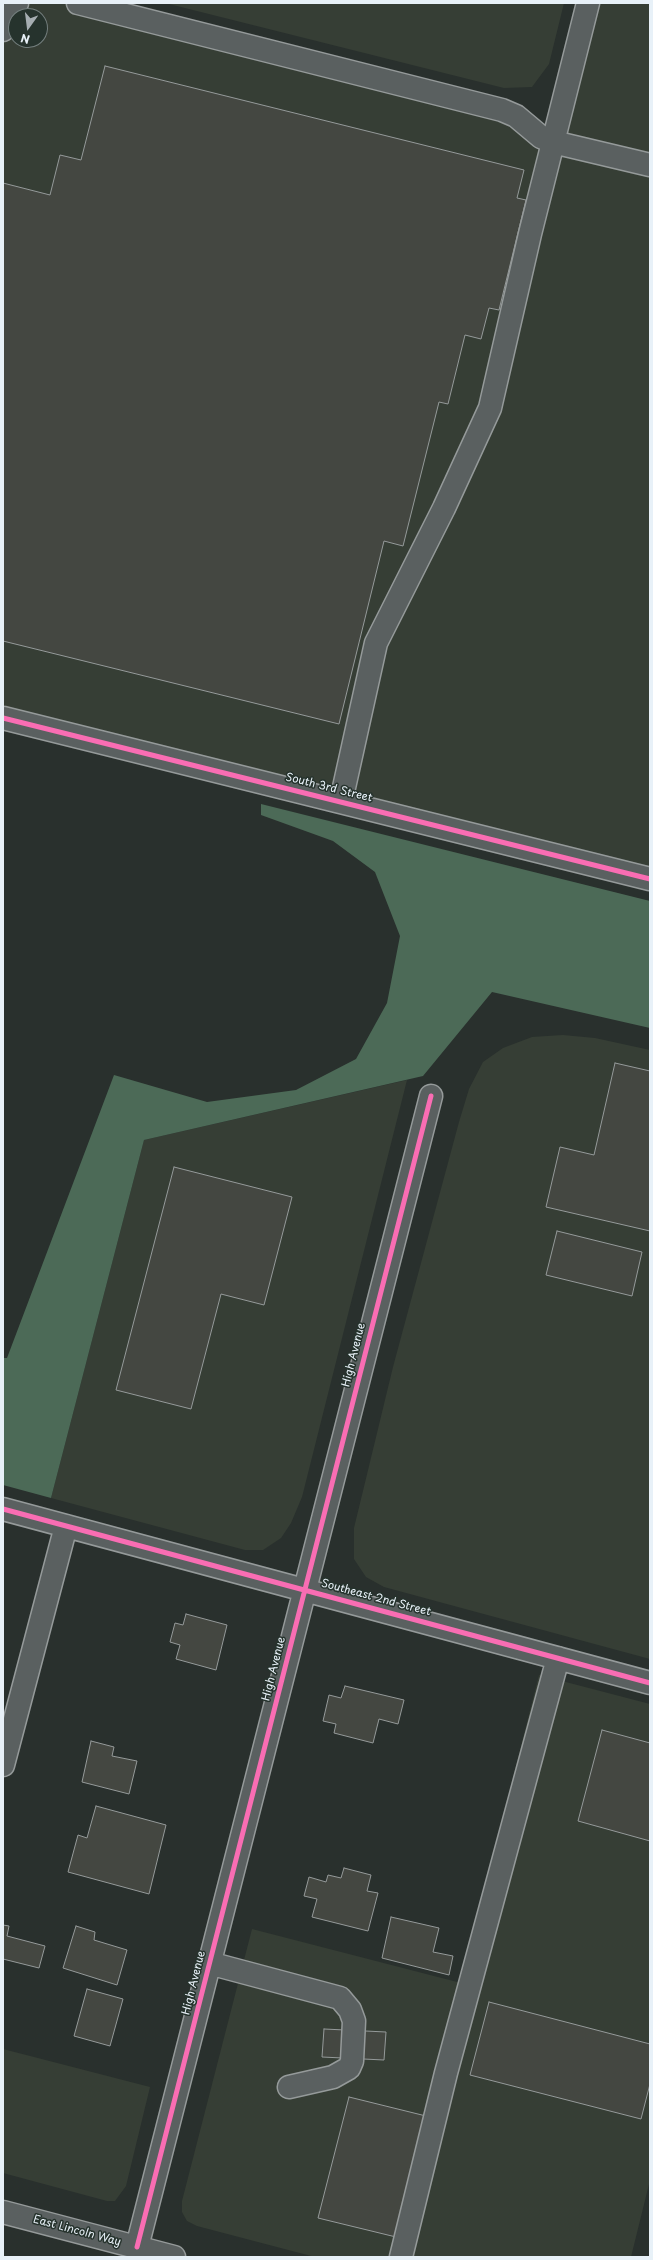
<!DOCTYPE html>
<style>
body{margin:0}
#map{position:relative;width:653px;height:2260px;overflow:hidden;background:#29302d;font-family:"Playpen Sans",sans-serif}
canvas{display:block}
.frame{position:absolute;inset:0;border:4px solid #e8f1f8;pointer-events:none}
.north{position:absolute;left:8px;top:8px;width:40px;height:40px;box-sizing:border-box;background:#26332d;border:1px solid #747f7e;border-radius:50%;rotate:194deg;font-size:11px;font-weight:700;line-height:16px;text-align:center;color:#e8f1f8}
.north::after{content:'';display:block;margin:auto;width:14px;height:18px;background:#a5adb1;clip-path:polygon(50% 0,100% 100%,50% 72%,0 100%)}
</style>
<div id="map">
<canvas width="653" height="2260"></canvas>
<div class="frame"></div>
<div class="north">N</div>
</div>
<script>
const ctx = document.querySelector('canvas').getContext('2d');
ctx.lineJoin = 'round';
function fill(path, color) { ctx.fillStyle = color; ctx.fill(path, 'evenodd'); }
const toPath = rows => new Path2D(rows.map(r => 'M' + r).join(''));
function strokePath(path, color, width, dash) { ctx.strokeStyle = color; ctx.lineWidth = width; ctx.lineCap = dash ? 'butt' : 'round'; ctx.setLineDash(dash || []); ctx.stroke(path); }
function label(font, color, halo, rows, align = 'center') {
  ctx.font = font + ' "Playpen Sans",sans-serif'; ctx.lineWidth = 3; ctx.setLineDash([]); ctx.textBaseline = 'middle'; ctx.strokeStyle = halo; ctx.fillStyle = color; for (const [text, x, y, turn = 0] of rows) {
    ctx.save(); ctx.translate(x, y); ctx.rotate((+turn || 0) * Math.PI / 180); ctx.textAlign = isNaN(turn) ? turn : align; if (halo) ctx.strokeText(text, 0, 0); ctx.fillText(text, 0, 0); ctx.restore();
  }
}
fill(toPath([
 [17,3,78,3,502,110,553,142,588,3,650,3,650,879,3,718,3,30],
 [16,16,40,16,40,40,16,40],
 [165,3,564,3,549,64,532,87,504,88],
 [563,1035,595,1038,650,1050,650,1659,384,1587,366,1577,354,1559,354,1528,393,1367,459,1122,469,1089,483,1062,503,1048,532,1037],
 [407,1080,302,1497,291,1523,281,1538,263,1550,245,1550,51,1498,144,1140],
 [539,1675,650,1704,650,2180,631,2257,315,2257,197,2226,187,2221,182,2212,182,2201,252,1929,461,1983],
 [3,2049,150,2087,126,2186,115,2201,107,2201,3,2173]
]), '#363e35');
fill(toPath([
 [261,804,650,901,650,1028,492,992,423,1076,144,1140,51,1498,3,1485,3,1358,7,1358,114,1075,207,1102,296,1090,356,1059,387,1003,400,936,375,872,333,841,261,815]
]), '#4c6a57');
const building = toPath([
 [105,66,524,170,517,198,526,200,499,310,489,308,481,339,465,335,448,404,439,402,403,546,384,541,339,724,3,641,3,183,50,195,60,155,81,160,105,66],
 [615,1063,650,1071,650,1231,546,1207,560,1147,594,1155,615,1063],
 [174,1167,292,1197,264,1305,221,1294,191,1409,116,1390,174,1167],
 [557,1231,642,1252,632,1296,546,1275,557,1231],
 [186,1614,227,1625,216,1670,176,1659,180,1645,170,1642,175,1623,183,1625,186,1614],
 [345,1686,404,1700,398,1724,379,1719,373,1743,334,1733,336,1724,323,1721,329,1695,341,1698,345,1686],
 [602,1730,650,1743,650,1841,578,1821,602,1730],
 [91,1741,114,1747,112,1756,137,1761,129,1794,82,1782,91,1741],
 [96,1806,166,1825,149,1894,68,1872,78,1835,87,1838,96,1806],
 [344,1868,371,1875,367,1891,378,1893,368,1931,312,1917,317,1899,304,1896,309,1877,326,1882,328,1875,341,1878,344,1868],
 [391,1917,439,1928,433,1952,453,1956,449,1975,382,1958,391,1917],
 [3,1925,9,1926,7,1936,45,1946,39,1968,3,1959,3,1925],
 [76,1926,95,1932,94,1940,127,1950,117,1985,63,1968,76,1926],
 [87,1989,123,1999,110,2046,74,2036,87,1989],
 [489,2002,650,2044,650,2084,641,2119,470,2075,489,2002],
 [324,2029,386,2032,384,2060,322,2057,324,2029],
 [349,2097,426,2116,396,2237,318,2218,349,2097]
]);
fill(building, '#444741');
strokePath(building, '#959a9a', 1);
const minor = toPath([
 [78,3,502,110,516,116,541,137,553,142,650,165],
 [3,30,7,12,17,3],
 [3,718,650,879],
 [341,801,376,643,444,508,490,408,530,234,588,3],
 [3,1509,650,1683],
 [3,1765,66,1526],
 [209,1963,340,1998,350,2010,354,2021,352,2061,349,2068,333,2077,289,2087],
 [137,2247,431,1096],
 [401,2257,446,2073,558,1658]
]);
const major = toPath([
 [3,2212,174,2257]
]);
strokePath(minor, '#959a9a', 25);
strokePath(major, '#959a9a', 25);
strokePath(minor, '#5a6060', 22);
strokePath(major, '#5a6060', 22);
strokePath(toPath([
 [3,718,650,879],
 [3,1509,650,1683],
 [137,2247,431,1096]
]), '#f96db3', 5);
label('11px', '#e8f1f8', '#26332d', [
 ["South 3rd Street",329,788,14],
 ["High Avenue",354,1355,-76],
 ["Southeast 2nd Street",376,1598,15],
 ["High Avenue",274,1669,-76],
 ["High Avenue",194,1983,-76],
 ["East Lincoln Way",77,2231,15]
]);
</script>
